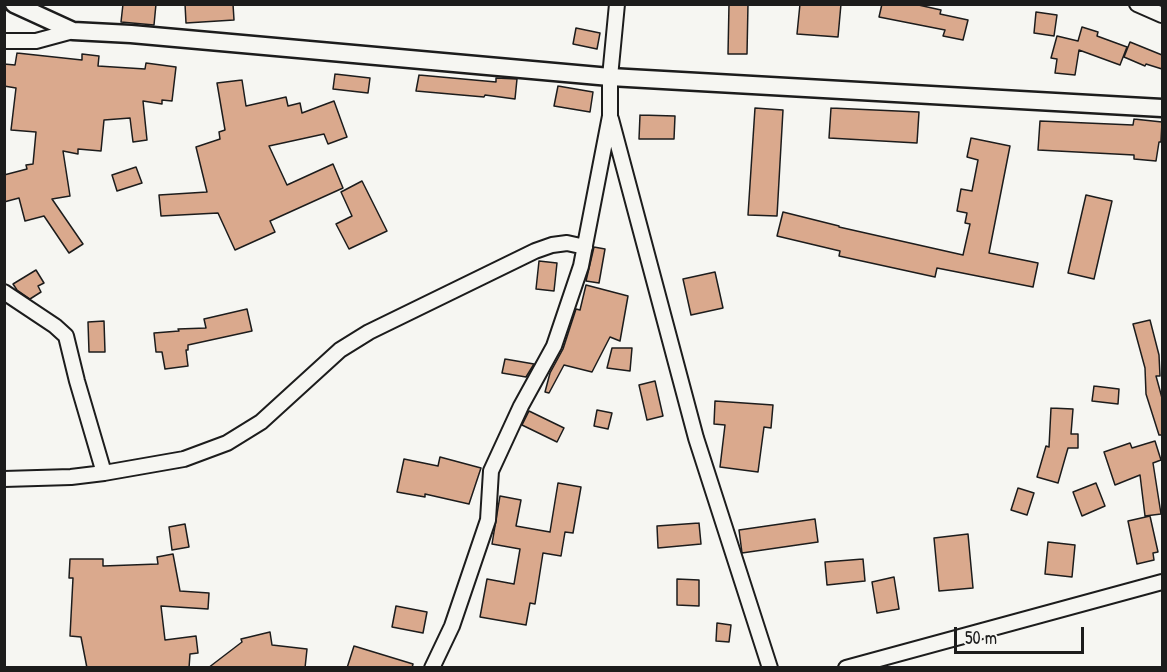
<!DOCTYPE html>
<style>
body{margin:0}
#map{position:relative;width:1167px;height:672px;overflow:hidden;background:#f6f6f2;font-family:"Patrick Hand",sans-serif}
canvas{display:block}
.frame{position:absolute;inset:0;border:6px solid #1c1c1c;pointer-events:none}
.scale{position:absolute;left:954px;top:627px;width:130px;height:27px;box-sizing:border-box;border:3px solid #1c1c1c;border-top:0;padding-left:8px;font-size:18px;line-height:21px;white-space:nowrap;color:#1c1c1c;-webkit-text-stroke:4px #f6f6f2;paint-order:stroke}
</style>
<div id="map">
<canvas width="1167" height="672"></canvas>
<div class="frame"></div>
<div class="scale">50 m</div>
</div>
<script>
const ctx = document.querySelector('canvas').getContext('2d');
ctx.lineJoin = 'round';
function fill(path, color) { ctx.fillStyle = color; ctx.fill(path, 'evenodd'); }
const toPath = rows => new Path2D(rows.map(r => 'M' + r).join(''));
function strokePath(path, color, width, dash) { ctx.strokeStyle = color; ctx.lineWidth = width; ctx.lineCap = dash ? 'butt' : 'round'; ctx.setLineDash(dash || []); ctx.stroke(path); }
const building = toPath([
 [123,4,156,4,154,25,121,22,123,4],
 [185,4,233,4,234,20,186,23,185,4],
 [729,4,748,4,747,54,728,54,729,4],
 [800,4,841,4,838,37,797,34,800,4],
 [882,4,914,4,941,10,940,14,968,20,963,40,943,36,945,30,879,17,882,4],
 [1036,12,1057,15,1054,36,1034,33,1036,12],
 [1082,27,1098,32,1097,36,1127,47,1120,65,1079,50,1075,75,1055,73,1057,59,1051,58,1057,36,1078,41,1082,27],
 [576,28,600,33,597,49,573,44,576,28],
 [1130,42,1162,55,1162,69,1146,64,1145,66,1124,57,1130,42],
 [17,53,82,60,82,54,99,56,98,66,145,69,146,63,176,67,172,101,162,100,162,104,143,101,147,140,133,142,130,118,104,120,101,151,78,149,78,154,63,151,70,196,52,199,83,244,69,253,44,216,25,221,19,198,4,202,4,175,27,169,26,165,33,164,36,132,11,130,16,88,4,86,4,64,15,65,17,53],
 [335,74,370,78,368,93,333,89,335,74],
 [419,75,496,82,496,78,517,79,515,99,485,95,484,97,416,91,419,75],
 [242,80,246,106,286,97,288,106,300,103,302,113,334,101,347,137,328,144,324,134,269,146,287,185,333,164,343,188,270,221,275,232,235,250,218,213,161,216,159,195,207,192,196,147,220,139,219,132,225,130,217,83,242,80],
 [558,86,593,92,590,112,554,106,558,86],
 [755,108,783,110,777,216,748,215,755,108],
 [831,108,919,112,917,143,829,138,831,108],
 [640,115,675,116,674,139,639,139,640,115],
 [1134,119,1162,122,1161,142,1159,142,1156,161,1134,159,1134,155,1038,150,1040,121,1133,125,1134,119],
 [971,138,1010,146,989,253,1038,263,1033,287,937,268,935,277,839,256,840,251,777,236,783,212,839,226,839,227,963,255,970,224,965,223,967,213,957,211,961,189,972,191,978,160,967,157,971,138],
 [136,167,142,183,117,191,112,175,136,167],
 [362,181,387,231,349,249,336,224,352,216,341,192,362,181],
 [1086,195,1112,201,1094,279,1068,273,1086,195],
 [594,247,605,249,599,283,586,281,594,247],
 [539,261,557,263,554,291,536,289,539,261],
 [36,270,44,283,38,286,41,292,30,299,17,290,13,284,36,270],
 [715,272,723,308,691,315,683,279,715,272],
 [586,285,628,296,620,341,610,337,592,372,564,365,549,393,545,392,550,373,563,349,576,309,580,310,586,285],
 [247,309,252,331,188,345,188,350,186,350,188,366,165,369,162,352,156,352,154,333,179,331,178,329,206,328,204,319,247,309],
 [1150,320,1159,355,1160,376,1156,376,1162,398,1162,435,1159,435,1146,394,1145,368,1133,324,1150,320],
 [104,321,105,352,89,352,88,322,104,321],
 [612,348,632,348,630,371,607,368,612,348],
 [505,359,534,364,526,377,502,373,505,359],
 [655,381,663,416,647,420,639,385,655,381],
 [1094,386,1119,389,1118,404,1092,401,1094,386],
 [715,401,773,405,771,428,764,427,758,472,720,467,725,425,714,424,715,401],
 [1051,408,1073,409,1071,434,1078,434,1078,448,1068,448,1058,483,1037,477,1046,446,1049,447,1051,408],
 [597,410,612,413,608,429,594,426,597,410],
 [529,411,564,428,557,442,522,425,529,411],
 [1155,441,1161,460,1153,463,1161,514,1145,516,1140,475,1115,485,1104,452,1130,443,1132,448,1155,441],
 [440,457,481,468,469,504,425,494,425,497,397,492,404,459,438,466,440,457],
 [558,483,581,487,573,533,565,532,561,556,543,553,535,604,530,603,526,625,480,617,487,579,514,584,520,549,492,544,500,496,521,500,516,526,550,532,558,483],
 [1096,483,1105,506,1082,516,1073,492,1096,483],
 [1018,488,1034,493,1027,515,1011,510,1018,488],
 [1150,516,1158,552,1153,553,1154,560,1137,564,1128,521,1150,516],
 [815,519,818,542,742,553,739,530,815,519],
 [699,523,701,544,658,548,657,526,699,523],
 [185,524,189,547,172,550,169,527,185,524],
 [968,534,973,588,939,591,934,538,968,534],
 [1048,542,1075,545,1072,577,1045,574,1048,542],
 [173,554,180,591,209,593,208,609,161,606,165,640,196,636,198,653,190,654,189,668,87,668,81,637,70,636,73,578,69,578,70,559,103,559,103,566,158,564,157,557,173,554],
 [863,559,865,581,827,585,825,562,863,559],
 [894,577,899,609,877,613,872,582,894,577],
 [677,579,699,580,699,606,677,605,677,579],
 [396,606,427,612,423,633,392,627,396,606],
 [717,623,731,625,729,642,716,641,717,623],
 [270,632,272,645,307,649,305,668,208,668,242,642,241,639,270,632],
 [354,646,413,664,412,668,347,668,354,646]
]);
fill(building, '#daa98d');
strokePath(building, '#1c1c1c', 1.5);
const minor = toPath([
 [1137,4,1162,15],
 [4,41,36,41,73,31],
 [611,119,696,438,770,668],
 [4,292,55,326,66,336,77,381,104,473],
 [4,479,71,477,104,473,184,459,227,443,261,422,340,350,369,332,535,251,552,245,567,243,585,247],
 [432,668,452,626,488,520,491,471,521,406,554,346,581,266,610,116,610,77,617,4],
 [846,668,1162,582]
]);
const tertiary = toPath([
 [14,4,73,31,131,34,610,77,1162,108]
]);
strokePath(minor, '#1c1c1c', 18);
strokePath(tertiary, '#1c1c1c', 21);
strokePath(minor, '#f6f6f2', 14);
strokePath(tertiary, '#f6f6f2', 16);
</script>
